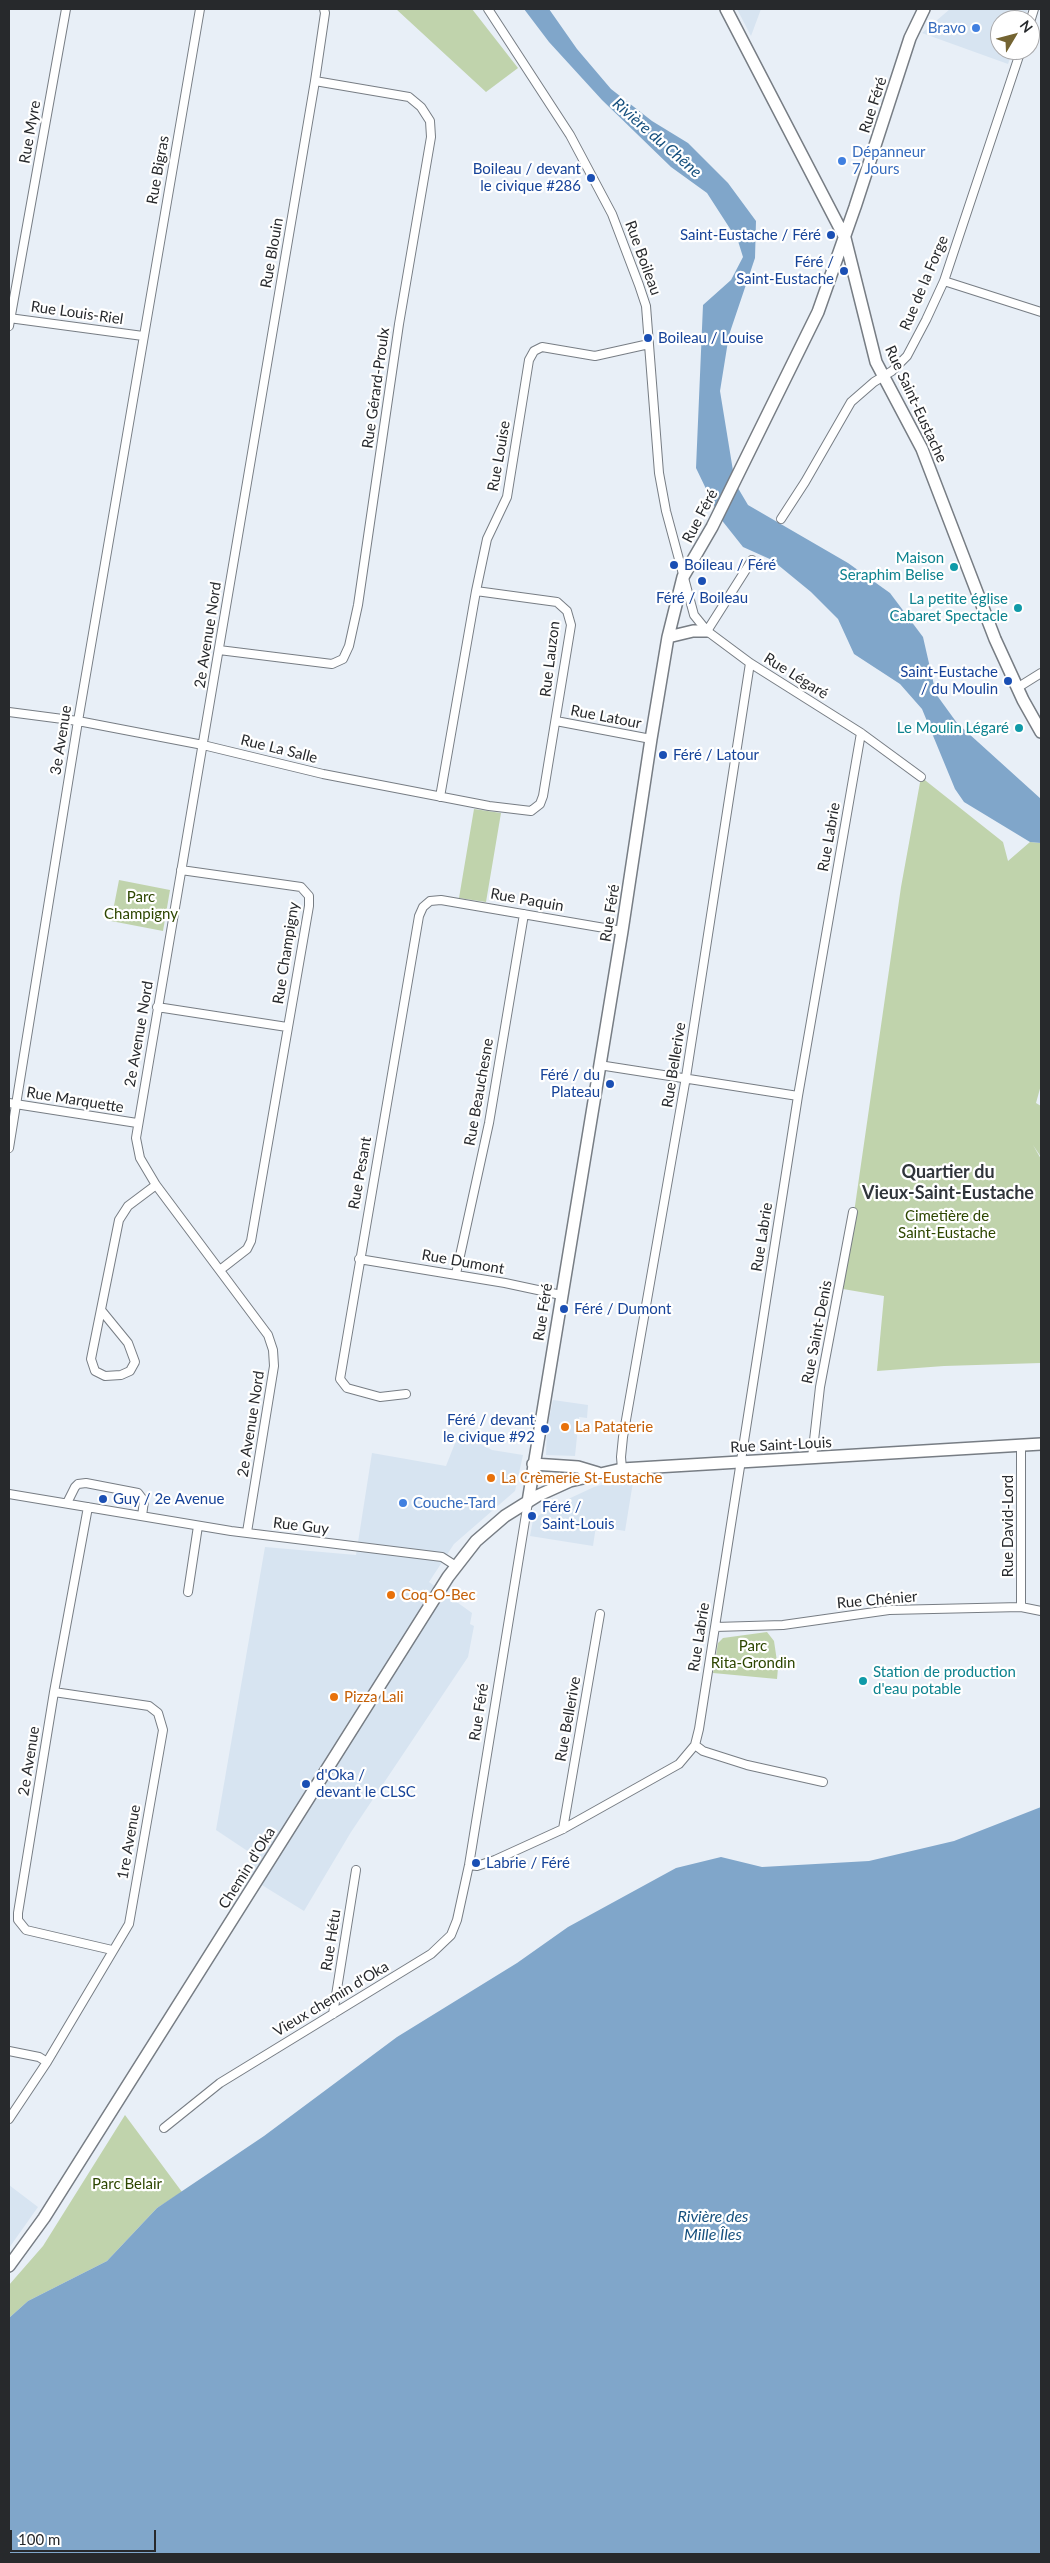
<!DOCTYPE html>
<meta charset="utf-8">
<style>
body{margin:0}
#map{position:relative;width:1050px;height:2563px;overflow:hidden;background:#e8eff7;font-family:Lato,sans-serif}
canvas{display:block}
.frame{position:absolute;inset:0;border:10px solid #27292c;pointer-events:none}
.north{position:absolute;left:990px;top:10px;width:50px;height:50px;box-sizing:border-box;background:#fff;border:1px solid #a9a9ab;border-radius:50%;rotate:53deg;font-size:14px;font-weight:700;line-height:20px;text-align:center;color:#27292c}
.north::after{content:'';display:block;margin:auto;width:18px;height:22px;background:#746432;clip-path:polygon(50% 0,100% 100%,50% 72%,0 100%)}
.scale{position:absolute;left:10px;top:2530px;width:146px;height:22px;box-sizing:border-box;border:2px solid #27292c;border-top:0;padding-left:6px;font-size:15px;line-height:18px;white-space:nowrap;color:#27292c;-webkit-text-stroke:4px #fff;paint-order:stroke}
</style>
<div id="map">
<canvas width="1050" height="2563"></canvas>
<div class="frame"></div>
<div class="north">N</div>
<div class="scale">100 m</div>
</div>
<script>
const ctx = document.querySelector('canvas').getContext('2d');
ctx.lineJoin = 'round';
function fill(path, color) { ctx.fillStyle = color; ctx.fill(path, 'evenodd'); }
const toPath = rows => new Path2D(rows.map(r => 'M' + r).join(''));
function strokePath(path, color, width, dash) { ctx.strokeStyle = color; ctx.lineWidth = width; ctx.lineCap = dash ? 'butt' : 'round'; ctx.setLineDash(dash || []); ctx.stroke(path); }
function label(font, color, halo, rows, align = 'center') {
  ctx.font = font + ' Lato,sans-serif'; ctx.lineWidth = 4.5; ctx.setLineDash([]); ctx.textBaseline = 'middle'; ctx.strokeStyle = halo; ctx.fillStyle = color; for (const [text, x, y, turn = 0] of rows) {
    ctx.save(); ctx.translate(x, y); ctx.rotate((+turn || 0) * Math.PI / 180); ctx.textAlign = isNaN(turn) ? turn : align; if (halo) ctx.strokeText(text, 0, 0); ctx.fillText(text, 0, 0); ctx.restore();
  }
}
fill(toPath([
 [737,9,761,9,751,36],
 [950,9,1028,9,1024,20,1000,20,1000,50,1013,50,1008,64,922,33],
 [553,1400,588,1405,587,1418,579,1417,575,1456,546,1455,547,1428],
 [459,1433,492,1450,523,1455,515,1491,454,1544,429,1582,472,1613,470,1624,474,1626,468,1657,351,1832,304,1911,244,1874,255,1856,216,1830,265,1547,356,1555,372,1453,446,1466],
 [634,1476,625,1531,596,1526,593,1546,530,1536,533,1520,549,1508,594,1487],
 [9,2185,38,2207,9,2248]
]), '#d7e4f1');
fill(toPath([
 [396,9,472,9,518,68,486,92],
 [921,777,1003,842,1008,861,1030,842,1041,843,1041,1085,1036,1103,1041,1106,1041,1157,1033,1145,1041,1159,1041,1363,944,1366,877,1371,884,1296,843,1289,901,887],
 [474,809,501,813,486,902,459,898],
 [119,880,170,890,163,931,111,921],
 [767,1632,774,1641,778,1668,777,1679,713,1673,718,1643,723,1638],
 [125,2115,182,2192,157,2208,107,2261,28,2301,9,2318,9,2285,43,2246]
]), '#c0d3ac');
fill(toPath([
 [524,9,549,9,577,49,611,89,652,121,688,143,728,183,756,221,755,258,729,335,720,391,735,483,748,505,848,563,890,593,923,637,936,694,957,723,1041,799,1041,843,1030,842,964,802,955,789,922,709,900,684,854,654,838,619,811,592,772,560,743,547,720,518,696,468,703,305,731,280,743,257,738,241,707,193,671,167,602,100,549,42],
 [1041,1807,1041,2554,9,2554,9,2318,28,2301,107,2261,157,2208,264,2136,397,2037,517,1963,568,1927,676,1868,721,1857,762,1867,869,1861,954,1841]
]), '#80a6ca');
const street = toPath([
 [488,9,570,135,612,214,639,285,646,306,659,473,666,511,694,615,707,631,750,663,861,733,921,777],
 [1030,22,1034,9],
 [944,281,1041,312],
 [9,318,143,336],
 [9,326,66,9],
 [781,519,805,482,851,402,874,382,892,371,907,356,926,320,944,281,1021,50],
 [707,631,752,560],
 [219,650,332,664,343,659,349,646,358,605,399,324,431,137,430,121,421,107,409,97,315,81],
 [1017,688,1041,673],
 [9,712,78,721,203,745,323,774,489,806,531,811,540,804,543,796,571,625,567,611,557,602,476,591],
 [556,721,651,739],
 [440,797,476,591,487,539,507,497,529,360,534,351,542,347,595,356,649,344],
 [181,870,301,887,309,896,309,906,251,1241,247,1249,220,1270],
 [157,1007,287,1027],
 [599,1065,798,1096],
 [9,1103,137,1123],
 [9,1148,78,721,200,9],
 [359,1259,505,1283,561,1295],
 [456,1274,489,1123,524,914],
 [101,1310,128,1343,135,1362,130,1371,121,1375,105,1376,95,1371,91,1359,119,1220,128,1206,156,1185],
 [406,1394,380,1397,347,1388,340,1379,419,916,423,907,430,901,441,900,622,931],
 [812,1458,820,1387,853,1212],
 [622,1469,621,1457,623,1437,686,1077,750,663],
 [9,1494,231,1531,442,1557,456,1566],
 [67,1503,75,1487,78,1484,86,1483,138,1493,144,1501,142,1516],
 [88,1507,54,1692,18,1913,18,1920,26,1930,112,1950],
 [247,1532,274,1366,273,1350,268,1335,156,1185,140,1158,136,1138,315,81,325,13,324,9],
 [188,1592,198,1526],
 [1021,1607,1021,1445],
 [715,1627,783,1625,889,1610,1021,1607,1041,1611],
 [695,1745,703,1751,747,1765,823,1782],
 [563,1829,600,1614],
 [469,1865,477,1866,495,1860,563,1829,679,1764,695,1745,699,1729,798,1096,861,733],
 [333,2014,356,1870],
 [9,2051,39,2057,47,2062],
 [9,2119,47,2062,129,1924,163,1730,158,1713,149,1706,54,1692],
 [164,2128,220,2083,431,1954,451,1935,457,1920,469,1865,528,1502]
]);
const secondary = toPath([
 [726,9,845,238,876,362,922,449,995,639,1023,700,1041,732],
 [668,637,693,631,707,631],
 [533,1464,578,1467,598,1473],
 [528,1502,622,931,651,739,668,637,683,577,712,527,818,312,855,207,910,38,924,9],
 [9,2266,44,2218,448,1577,476,1541,505,1516,537,1496,570,1481,622,1469,1041,1444]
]);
strokePath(street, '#777d84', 10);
strokePath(secondary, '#777d84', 14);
strokePath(street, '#fff', 8);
strokePath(secondary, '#fff', 11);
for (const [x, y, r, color] of [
 [976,28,5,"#3f7fe0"],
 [842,161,5,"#3f7fe0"],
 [591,178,5,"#1a4fb4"],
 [831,235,5,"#1a4fb4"],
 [844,271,5,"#1a4fb4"],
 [648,338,5,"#1a4fb4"],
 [674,565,5,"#1a4fb4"],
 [954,567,5,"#0f9aa8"],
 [702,581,5,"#1a4fb4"],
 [1018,608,5,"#0f9aa8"],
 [1008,681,5,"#1a4fb4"],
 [1019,728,5,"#0f9aa8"],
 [663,755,5,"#1a4fb4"],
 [610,1084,5,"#1a4fb4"],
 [564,1309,5,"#1a4fb4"],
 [565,1427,5,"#e8710a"],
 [545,1429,5,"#1a4fb4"],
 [491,1478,5,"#e8710a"],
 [103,1499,5,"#1a4fb4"],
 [403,1503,5,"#3f7fe0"],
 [532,1516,5,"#1a4fb4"],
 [391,1595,5,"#e8710a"],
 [863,1681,5,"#0f9aa8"],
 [334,1697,5,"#e8710a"],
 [306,1784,5,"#1a4fb4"],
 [476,1863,5,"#1a4fb4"]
]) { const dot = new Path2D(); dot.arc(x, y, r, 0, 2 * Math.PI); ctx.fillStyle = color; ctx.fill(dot); strokePath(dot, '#fff', 2); }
label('15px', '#366cbe', '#fff', [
 ["Bravo",966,28,"right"],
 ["Dépanneur",852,152],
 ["7 Jours",852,169],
 ["Couche-Tard",413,1503]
], 'left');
label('15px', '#27292c', '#fff', [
 ["Rue Féré",873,105,-72],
 ["Rue Myre",30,132,-80],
 ["Rue Bigras",158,170,-80],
 ["Rue Blouin",272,253,-80],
 ["Rue Boileau",643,258,70],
 ["Rue de la Forge",924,283,-67],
 ["Rue Louis-Riel",77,313,8],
 ["Rue Gérard-Proulx",376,388,-82],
 ["Rue Saint-Eustache",916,404,65],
 ["Rue Louise",499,456,-80],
 ["Rue Féré",700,516,-62],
 ["2e Avenue Nord",208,635,-81],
 ["Rue Lauzon",550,659,-83],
 ["Rue Légaré",796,676,32],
 ["Rue Latour",606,717,11],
 ["3e Avenue",61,740,-81],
 ["Rue La Salle",279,749,14],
 ["Rue Labrie",829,837,-80],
 ["Rue Paquin",527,900,10],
 ["Rue Féré",610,913,-81],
 ["Rue Champigny",286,953,-81],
 ["2e Avenue Nord",139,1034,-80],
 ["Rue Bellerive",674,1065,-81],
 ["Rue Beauchesne",479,1092,-80],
 ["Rue Marquette",75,1100,9],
 ["Rue Pesant",360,1173,-80],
 ["Rue Labrie",762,1237,-81],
 ["Rue Dumont",463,1262,10],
 ["Rue Féré",543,1312,-81],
 ["Rue Saint-Denis",817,1332,-79],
 ["2e Avenue Nord",251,1424,-81],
 ["Rue Saint-Louis",781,1445,-3],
 ["Rue Guy",301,1526,7],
 ["Rue David-Lord",1008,1526,-90],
 ["Rue Chénier",877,1600,-5],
 ["Rue Labrie",699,1637,-81],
 ["Rue Féré",479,1712,-81],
 ["Rue Bellerive",568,1719,-80],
 ["2e Avenue",29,1761,-81],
 ["1re Avenue",129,1842,-80],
 ["Chemin d'Oka",247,1868,-58],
 ["Rue Hétu",331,1940,-81],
 ["Vieux chemin d'Oka",331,1999,-31]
]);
label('15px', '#164399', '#fff', [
 ["Boileau / devant",581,169,"right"],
 ["le civique #286",581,186,"right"],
 ["Saint-Eustache / Féré",821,235,"right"],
 ["Féré /",834,262,"right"],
 ["Saint-Eustache",834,279,"right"],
 ["Boileau / Louise",658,338],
 ["Boileau / Féré",684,565],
 ["Féré / Boileau",702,598,"center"],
 ["Saint-Eustache",998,672,"right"],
 ["/ du Moulin",998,689,"right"],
 ["Féré / Latour",673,755],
 ["Féré / du",600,1075,"right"],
 ["Plateau",600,1092,"right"],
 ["Féré / Dumont",574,1309],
 ["Féré / devant",535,1420,"right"],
 ["le civique #92",535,1437,"right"],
 ["Guy / 2e Avenue",113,1499],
 ["Féré /",542,1507],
 ["Saint-Louis",542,1524],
 ["d'Oka /",316,1775],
 ["devant le CLSC",316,1792],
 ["Labrie / Féré",486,1863]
], 'left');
label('15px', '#0d838f', '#fff', [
 ["Maison",944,558],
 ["Seraphim Belise",944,575],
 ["La petite église",1008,599],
 ["Cabaret Spectacle",1008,616],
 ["Le Moulin Légaré",1009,728],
 ["Station de production",873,1672,"left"],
 ["d'eau potable",873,1689,"left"]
], 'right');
label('15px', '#2d4600', '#fff', [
 ["Parc",141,897],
 ["Champigny",141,914],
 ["Cimetière de",947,1216],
 ["Saint-Eustache",947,1233],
 ["Parc",753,1646],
 ["Rita-Grondin",753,1663],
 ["Parc Belair",127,2184]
]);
label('15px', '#c56008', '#fff', [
 ["La Pataterie",575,1427],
 ["La Crèmerie St-Eustache",501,1478],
 ["Coq-O-Bec",401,1595],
 ["Pizza Lali",344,1697]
], 'left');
label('italic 16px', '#16507e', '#fff', [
 ["Rivière du Chêne",657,138,41],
 ["Rivière des",713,2217],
 ["Mille Îles",713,2235]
]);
label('bold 18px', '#30353b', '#fff', [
 ["Quartier du",948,1172],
 ["Vieux-Saint-Eustache",948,1193]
]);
</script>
